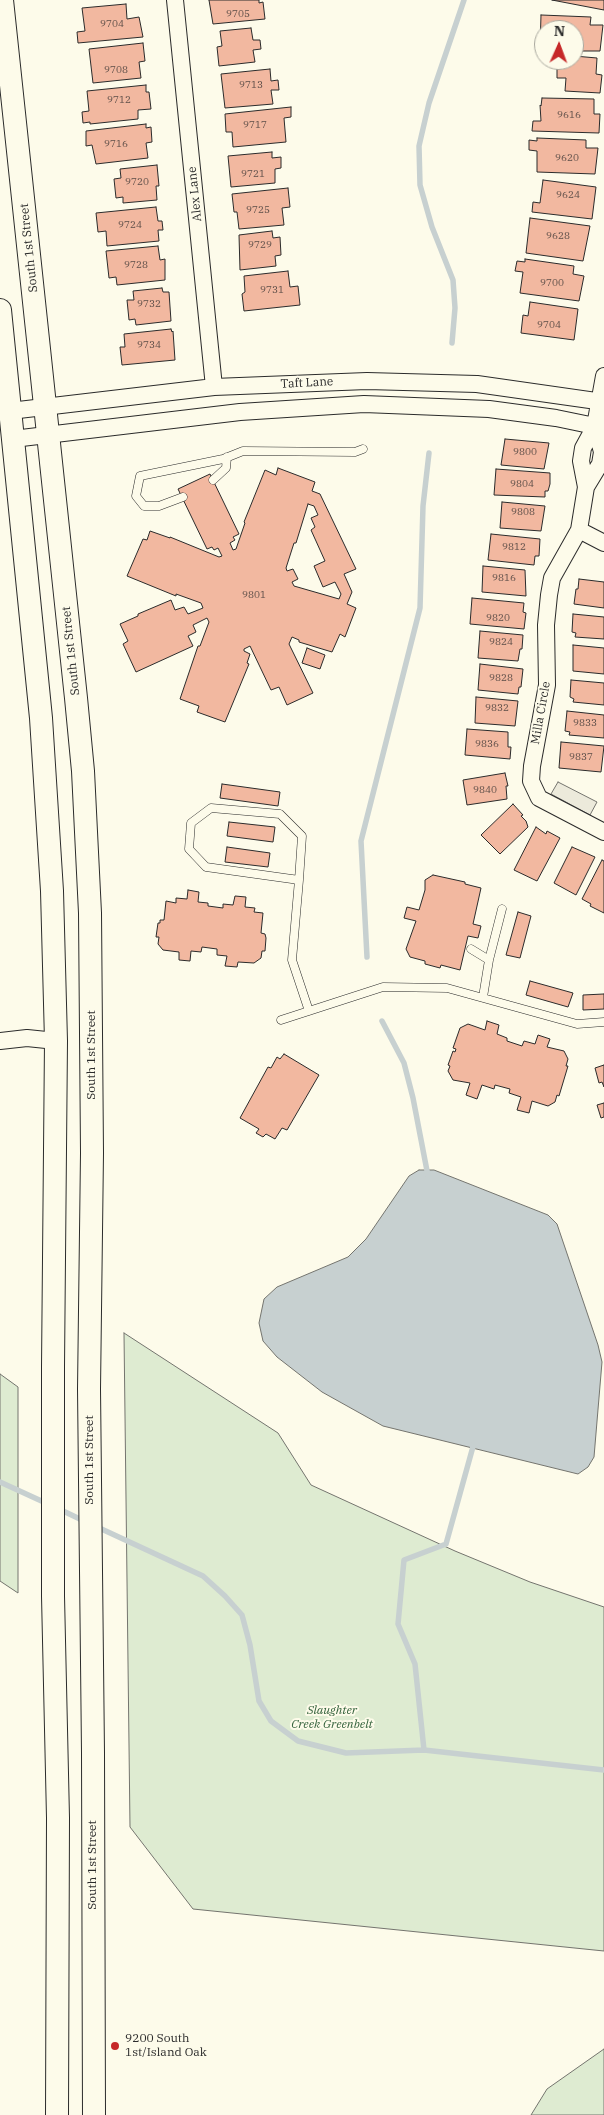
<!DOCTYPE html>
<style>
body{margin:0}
#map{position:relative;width:604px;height:2115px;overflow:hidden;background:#fdfbea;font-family:"IBM Plex Serif",serif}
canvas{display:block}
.north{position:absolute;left:534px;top:20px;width:50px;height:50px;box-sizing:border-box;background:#fdfbea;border:1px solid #a9a89e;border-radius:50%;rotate:2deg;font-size:14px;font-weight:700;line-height:20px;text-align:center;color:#2b2b2b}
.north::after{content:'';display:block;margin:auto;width:18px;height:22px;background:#c62828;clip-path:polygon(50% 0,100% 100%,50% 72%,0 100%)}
</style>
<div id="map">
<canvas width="604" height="2115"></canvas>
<div class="north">N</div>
</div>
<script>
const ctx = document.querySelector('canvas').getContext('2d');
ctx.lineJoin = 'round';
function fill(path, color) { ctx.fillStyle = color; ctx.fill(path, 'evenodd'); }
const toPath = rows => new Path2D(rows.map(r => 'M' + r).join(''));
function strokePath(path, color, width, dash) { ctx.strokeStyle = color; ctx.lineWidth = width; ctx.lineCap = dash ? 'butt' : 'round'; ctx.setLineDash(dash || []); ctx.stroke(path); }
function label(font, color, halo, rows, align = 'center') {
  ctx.font = font + ' "IBM Plex Serif",serif'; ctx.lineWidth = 4; ctx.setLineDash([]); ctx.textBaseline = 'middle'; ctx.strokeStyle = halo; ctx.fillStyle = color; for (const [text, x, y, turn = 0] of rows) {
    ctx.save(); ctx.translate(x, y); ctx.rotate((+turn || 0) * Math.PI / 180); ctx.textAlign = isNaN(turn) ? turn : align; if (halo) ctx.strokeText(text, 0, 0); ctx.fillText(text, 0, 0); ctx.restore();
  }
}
const green = toPath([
 [124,1333,278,1433,311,1485,455,1551,530,1582,604,1607,604,1951,193,1909,130,1827,124,1333],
 [0,1374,18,1387,18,1593,0,1581,0,1374],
 [604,2049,604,2115,531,2115,547,2089,604,2049]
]);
fill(green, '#deebd1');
strokePath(green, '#74746e', 1);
const parking = toPath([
 [558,782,597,802,590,815,551,794,558,782]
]);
fill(parking, '#eceadb');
strokePath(parking, '#74746e', 1);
const water = toPath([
 [419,1170,434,1170,548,1215,557,1224,598,1345,602,1362,594,1457,588,1467,578,1474,383,1426,322,1392,277,1357,263,1341,259,1323,264,1299,277,1287,348,1257,366,1239,409,1176,419,1170]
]);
fill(water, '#c7d0d0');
strokePath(water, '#74746e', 1);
strokePath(toPath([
 [452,343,455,308,453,280,432,227,420,185,419,146,429,103,464,0],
 [367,957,361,841,420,608,423,506,429,453],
 [382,1021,404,1063,413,1098,428,1176],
 [0,1482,48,1504],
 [59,1509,84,1521],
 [95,1526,203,1576,225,1596,242,1615,250,1645,259,1701,271,1721,298,1741,346,1753,424,1750,604,1770],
 [424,1750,415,1664,398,1624,404,1560,446,1544,474,1443]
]), '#c7d0d0', 5.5);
const building = toPath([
 [209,0,259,0,259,3,263,2,265,19,213,24,209,0],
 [552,0,604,0,604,10,552,0],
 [126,4,127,19,139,17,143,37,78,43,77,32,85,31,82,8,126,4],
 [541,15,591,17,590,25,603,25,600,51,574,51,574,30,544,30,544,50,540,50,541,15],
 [251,28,253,40,260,40,261,49,253,50,255,62,219,66,217,47,222,46,220,31,251,28],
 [143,43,145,61,139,62,141,78,93,83,89,49,143,43],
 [574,56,597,58,596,74,602,75,600,93,565,91,566,78,557,78,557,67,565,67,566,60,574,60,574,56],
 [270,69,271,81,278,80,279,90,271,90,273,104,225,108,221,74,270,69],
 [146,85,146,92,149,92,151,109,138,110,138,119,90,124,90,122,83,123,82,112,89,111,87,91,146,85],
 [542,98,594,99,594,114,600,114,599,133,532,131,533,121,541,121,540,105,541,106,542,98],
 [291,107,291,117,284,118,286,142,233,147,232,132,226,132,225,114,291,107],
 [146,124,146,128,151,127,152,142,146,143,148,158,96,164,92,145,86,146,86,131,146,124],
 [537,138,586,140,586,148,598,148,595,174,537,172,537,151,529,150,529,140,537,141,537,138],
 [272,152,272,158,281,157,281,168,275,169,275,183,231,187,228,156,272,152],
 [157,165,159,186,156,186,157,200,123,203,123,197,116,198,114,179,121,178,120,169,157,165],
 [543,180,596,187,592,219,532,212,533,202,540,203,543,180],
 [288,188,290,207,282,208,284,225,239,229,237,212,234,212,232,194,288,188],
 [156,207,158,221,162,221,163,230,158,230,159,241,107,246,106,231,98,232,96,213,156,207],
 [530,218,590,226,583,261,526,253,530,218],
 [272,231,273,238,280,237,281,255,275,256,276,266,240,270,239,235,272,231],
 [158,246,160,260,165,259,165,280,117,285,116,277,109,278,106,251,158,246],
 [525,259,574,266,573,274,584,276,579,301,520,293,523,272,515,271,517,261,525,262,525,259],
 [288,271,290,287,298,286,300,305,244,311,242,294,245,292,244,276,288,271],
 [162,288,163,292,169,292,171,321,136,325,135,319,129,320,127,300,134,300,133,291,162,288],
 [530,302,578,309,574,340,521,333,523,315,528,316,530,302],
 [171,329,172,332,173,331,175,360,122,365,120,347,125,347,124,334,171,329],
 [505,439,549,443,544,469,501,465,505,439],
 [278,468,315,482,312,491,320,494,356,569,344,574,352,592,347,604,356,608,345,637,340,634,332,652,299,642,299,640,292,637,289,644,313,693,287,705,279,687,271,690,250,646,244,649,244,651,250,654,247,663,249,664,225,722,197,712,199,706,180,699,198,646,200,646,209,622,207,618,193,625,196,632,188,636,193,646,136,672,123,644,128,641,120,624,138,616,138,614,171,600,175,610,184,607,188,614,203,608,201,603,176,594,176,596,127,576,143,539,147,540,150,531,170,538,170,537,219,557,222,556,218,548,214,550,212,547,207,549,178,489,210,474,239,534,233,537,235,540,230,543,233,550,236,549,245,523,244,522,265,470,276,475,278,468],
 [308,504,314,506,318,515,311,518,315,527,311,530,325,561,314,566,323,587,335,582,341,594,339,599,294,586,292,582,298,579,293,569,287,571,286,568,294,543,296,543,308,504],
 [496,469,550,473,550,484,548,491,545,491,545,497,494,495,496,469],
 [502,502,545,506,541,531,500,528,502,502],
 [491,534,540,539,539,556,535,556,534,565,488,560,491,534],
 [483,566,525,570,526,596,482,592,483,566],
 [579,579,604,582,604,608,574,604,576,589,578,589,579,579],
 [472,598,524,603,523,612,526,613,524,629,470,624,472,598],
 [573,614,604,617,604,639,575,637,576,633,572,632,573,614],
 [480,631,523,635,522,649,520,649,518,661,478,658,480,631],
 [573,645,604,648,604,674,573,671,573,645],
 [307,648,325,655,320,669,302,663,307,648],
 [480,664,523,669,521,687,519,687,518,694,478,690,480,664],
 [571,680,604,683,604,705,573,702,574,699,570,697,571,680],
 [476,697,518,701,515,726,475,723,476,697],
 [567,711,604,715,604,738,569,735,570,732,565,731,567,711],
 [467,729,508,732,508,747,511,747,510,759,465,755,467,729],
 [561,742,604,746,601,772,559,768,561,742],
 [505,773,508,786,506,786,507,799,467,805,463,780,505,773],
 [222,784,280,792,278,806,220,798,222,784],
 [513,804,523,815,521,816,526,821,528,827,500,854,481,835,513,804],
 [229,822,275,827,273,842,227,836,229,822],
 [536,827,546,834,547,831,560,838,537,881,514,870,536,827],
 [227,847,270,853,268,867,225,862,227,847],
 [572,847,595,857,576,895,554,883,572,847],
 [602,860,604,861,604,913,590,906,591,904,582,899,602,860],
 [433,875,465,882,465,884,481,888,473,924,481,926,478,938,468,936,460,970,441,965,440,968,425,964,425,961,410,957,406,949,416,921,404,918,407,907,419,910,425,890,425,880,433,875],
 [188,890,199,892,198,902,208,903,208,906,223,908,223,904,233,905,235,896,246,897,245,907,255,908,254,912,263,913,261,933,265,934,266,938,265,951,262,951,261,958,254,963,238,962,237,967,225,966,227,956,217,955,217,949,202,947,201,952,191,951,190,961,179,960,179,952,163,950,158,944,159,937,156,937,158,923,160,923,160,920,164,920,166,901,176,903,176,898,187,899,188,890],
 [518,912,531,916,520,958,506,955,518,912],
 [530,981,573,993,568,1007,526,995,530,981],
 [604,994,604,1009,583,1010,583,995,604,994],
 [487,1021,499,1025,497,1034,507,1038,507,1041,522,1046,524,1041,535,1044,538,1035,550,1039,547,1047,564,1051,568,1059,566,1066,568,1066,559,1096,557,1095,555,1102,548,1106,532,1101,529,1113,517,1110,521,1097,509,1093,510,1089,495,1085,494,1089,482,1085,477,1099,466,1095,470,1083,453,1080,448,1071,450,1066,448,1065,453,1051,455,1052,456,1049,453,1048,460,1028,468,1024,485,1030,487,1021],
 [284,1054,319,1075,287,1130,282,1128,275,1139,266,1134,263,1137,256,1133,259,1129,240,1118,268,1067,271,1068,277,1057,280,1059,284,1054],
 [604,1065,604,1087,602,1082,599,1083,595,1068,604,1065],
 [604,1103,604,1117,601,1118,597,1105,604,1103]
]);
fill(building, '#f2b8a0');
strokePath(building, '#2b2b2b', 1);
const lane = toPath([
 [213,480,226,468,227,457],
 [183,497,159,506,144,506,136,496,140,476,223,459,243,451,355,452,363,449],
 [299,880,206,867,189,849,191,823,211,808,280,814,302,836,299,880,292,960,309,1011],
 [471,949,489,960,483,997],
 [489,960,502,909],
 [281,1020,383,987,447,988,577,1024,604,1022]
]);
const street = toPath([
 [175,0,214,387],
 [10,411,214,387,367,381,477,384,604,402],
 [595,426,604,376],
 [13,439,240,412,364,404,489,409,556,418,604,428],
 [586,487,600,464,602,452,595,426,583,448,581,461,586,487,579,530,552,578,549,595,546,625,547,685,532,766,531,781,539,798,604,832],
 [579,530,604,543],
 [0,1041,27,1038,56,1041]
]);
const secondary = toPath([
 [2,0,76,698,83,771,90,913,92,1153,89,1389,93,1753,94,2115],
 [0,310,41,718,52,891,56,1041,53,1366,53,1596,58,1818,57,2115]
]);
strokePath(lane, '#2b2b2b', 9);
strokePath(street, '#2b2b2b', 18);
strokePath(secondary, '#2b2b2b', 24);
strokePath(lane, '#fdfbea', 8);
strokePath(street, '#fdfbea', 16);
strokePath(secondary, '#fdfbea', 22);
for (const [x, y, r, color] of [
 [115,2046,5,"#c62828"]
]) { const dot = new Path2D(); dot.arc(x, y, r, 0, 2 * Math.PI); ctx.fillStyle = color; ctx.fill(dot); strokePath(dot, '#fdfbea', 2); }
label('10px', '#5d4e48', null, [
 ["9705",238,14],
 ["9704",112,24],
 ["9708",116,70],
 ["9713",251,85],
 ["9712",119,100],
 ["9616",569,115],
 ["9717",255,125],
 ["9716",116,144],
 ["9620",567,158],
 ["9721",253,174],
 ["9720",137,182],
 ["9624",568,195],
 ["9725",258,210],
 ["9724",130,225],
 ["9628",558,236],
 ["9729",260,245],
 ["9728",136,265],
 ["9700",552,283],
 ["9731",272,290],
 ["9732",149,304],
 ["9704",549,325],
 ["9734",149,345],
 ["9800",525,452],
 ["9804",522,484],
 ["9808",523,512],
 ["9812",514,547],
 ["9816",504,578],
 ["9801",254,595],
 ["9820",498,618],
 ["9824",501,642],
 ["9828",501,678],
 ["9832",497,708],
 ["9833",585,723],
 ["9836",487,744],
 ["9837",581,757],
 ["9840",485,790]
]);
label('12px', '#2b2b2b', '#fdfbea', [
 ["Alex Lane",195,194,-96],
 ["South 1st Street",29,248,-96],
 ["Taft Lane",307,383,-3],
 ["South 1st Street",71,651,-96],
 ["Milla Circle",541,713,-80],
 ["South 1st Street",92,1055,-90],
 ["South 1st Street",90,1460,-90],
 ["South 1st Street",93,1865,-90]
]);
label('italic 12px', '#34623c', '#fdfbea', [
 ["Slaughter",332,1711],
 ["Creek Greenbelt",332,1725]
]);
label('12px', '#2b2b2b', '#fdfbea', [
 ["9200 South",125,2039],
 ["1st/Island Oak",125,2053]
], 'left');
</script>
